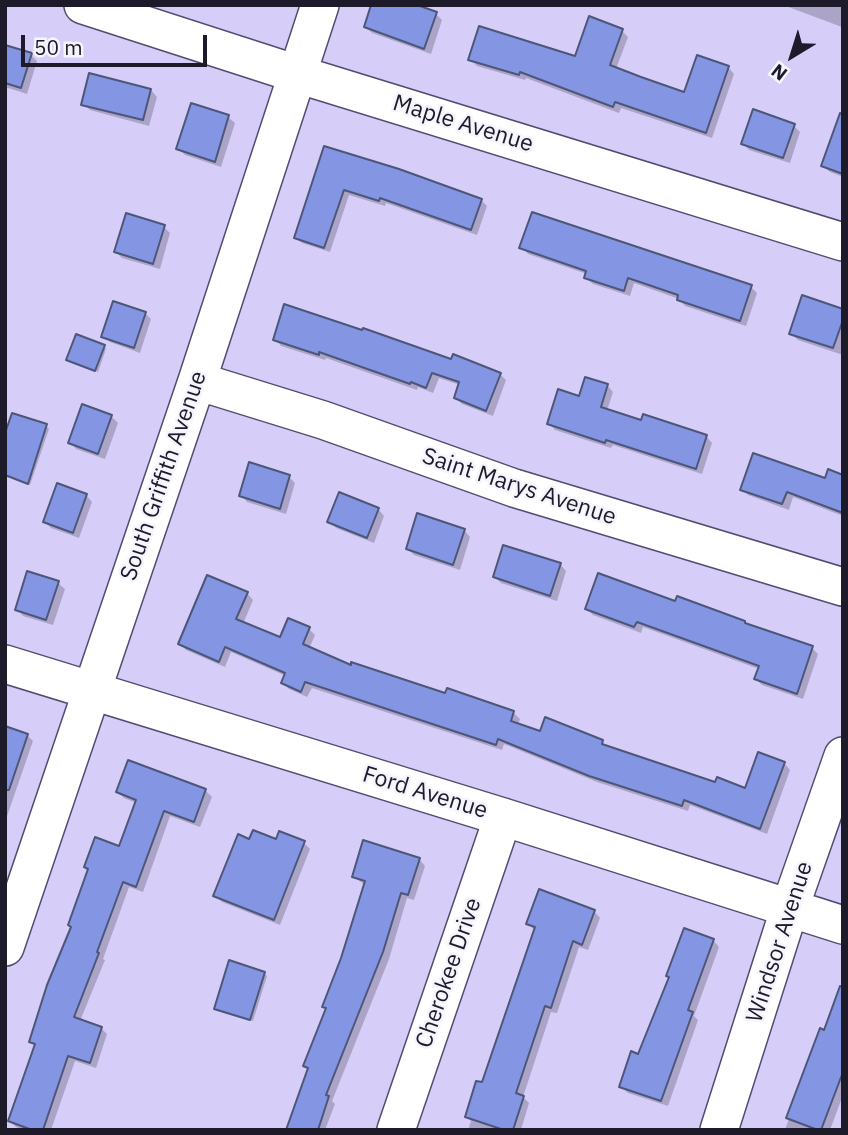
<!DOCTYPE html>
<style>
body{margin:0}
#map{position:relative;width:848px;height:1135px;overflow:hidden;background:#d6cef9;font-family:"IBM Plex Sans",sans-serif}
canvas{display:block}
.frame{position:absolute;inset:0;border:7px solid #1d1a29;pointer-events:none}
.north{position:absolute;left:757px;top:21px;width:70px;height:70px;-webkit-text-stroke:5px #f6f4fd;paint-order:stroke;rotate:218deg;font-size:19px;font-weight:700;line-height:28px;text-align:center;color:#1d1a29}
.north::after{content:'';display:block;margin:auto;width:24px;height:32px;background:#1d1a29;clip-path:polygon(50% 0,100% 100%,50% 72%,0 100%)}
.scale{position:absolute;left:21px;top:35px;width:186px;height:32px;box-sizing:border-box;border:4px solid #1d1a29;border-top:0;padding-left:9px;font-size:21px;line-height:24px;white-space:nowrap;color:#1d1a29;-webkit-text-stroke:5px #f6f4fd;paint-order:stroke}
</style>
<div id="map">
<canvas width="848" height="1135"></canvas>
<div class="frame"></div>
<div class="north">N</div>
<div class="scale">50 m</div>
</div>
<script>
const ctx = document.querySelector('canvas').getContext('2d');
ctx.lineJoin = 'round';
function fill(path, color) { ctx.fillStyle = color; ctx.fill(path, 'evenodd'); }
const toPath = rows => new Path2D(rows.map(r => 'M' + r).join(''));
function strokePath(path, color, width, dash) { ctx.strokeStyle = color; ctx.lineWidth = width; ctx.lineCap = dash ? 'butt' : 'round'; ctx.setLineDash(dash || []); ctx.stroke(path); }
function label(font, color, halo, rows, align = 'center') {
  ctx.font = font + ' "IBM Plex Sans",sans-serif'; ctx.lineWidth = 5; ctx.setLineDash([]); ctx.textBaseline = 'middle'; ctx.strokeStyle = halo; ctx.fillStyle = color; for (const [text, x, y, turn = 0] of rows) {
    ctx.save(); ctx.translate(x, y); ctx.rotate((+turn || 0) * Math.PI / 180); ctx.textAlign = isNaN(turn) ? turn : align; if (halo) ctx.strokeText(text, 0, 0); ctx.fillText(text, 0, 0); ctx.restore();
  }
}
fill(toPath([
 [783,5,843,5,843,24,842,27],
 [436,14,442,20,431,54,372,33,366,27],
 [622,31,628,37,616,69,685,94,728,67,734,74,712,138,621,108,619,113,526,78,525,80,477,66,470,59,576,58],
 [5,47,31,55,37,61,27,94,5,87],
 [151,90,157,97,149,126,90,110,83,104],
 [228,117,235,123,221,167,185,155,178,148],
 [794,126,800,132,790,163,749,150,743,143],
 [843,137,843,177,830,172,823,166],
 [325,148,481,200,487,206,477,235,386,203,385,206,349,195,330,252,302,243,296,237],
 [164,227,170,233,160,269,122,258,116,252],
 [522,247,751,287,757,293,746,326,685,306,679,299,634,283,630,296,593,284,586,278,587,274,528,254],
 [843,312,843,355,798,340,791,334],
 [145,313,151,319,140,353,110,342,103,336],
 [275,339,452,361,500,374,506,380,493,416,462,404,456,398,460,385,439,378,433,393,418,387,417,390,326,358,325,360,281,346],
 [104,346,106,349,98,372,68,360],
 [607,385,613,392,607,411,643,422,706,436,712,443,702,474,613,445,611,448,555,430,549,423,581,398],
 [111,416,118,423,105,459,76,449,70,442],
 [46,426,49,429,30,485,5,476,5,446],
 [843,476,843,516,793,497,789,510,748,495,742,489],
 [289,477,295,483,286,514,247,502,241,495],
 [86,495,92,502,79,538,51,528,45,522],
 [378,509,384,516,374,543,336,528,330,521],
 [464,530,470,537,460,570,414,555,408,549],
 [560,564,566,571,557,601,501,583,495,577],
 [58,583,65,589,53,625,23,616,17,609],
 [247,593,253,600,243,624,298,651,301,652,310,630,315,635,309,649,352,667,513,712,520,719,518,725,541,733,602,742,608,748,717,784,746,790,784,763,790,770,767,834,690,805,688,811,597,782,504,744,502,750,312,688,307,697,289,689,283,683,286,676,231,652,225,667,186,650,180,644],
 [676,603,744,622,748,626,812,648,818,654,803,699,762,685,756,679,759,669,643,627,641,633,593,615,587,609],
 [5,728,27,735,33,741,5,822],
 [205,790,212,797,200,827,170,816,143,892,129,887,103,959,105,960,80,1021,101,1028,107,1034,96,1068,75,1061,51,1130,24,1130,16,1127,10,1121,36,1047,31,1042,73,928,90,871,86,867,120,848,136,803,124,798,118,792],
 [250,841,304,843,310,849,280,925,222,902,215,896],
 [419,859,425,866,414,900,407,898,389,959,332,1101,335,1104,325,1130,288,1130,309,1070,305,1065,327,1010,324,1007,343,959,365,885,354,877],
 [594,911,600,918,588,950,579,947,557,1013,551,1012,523,1097,529,1103,521,1130,468,1130,471,1121,467,1117,483,1085,534,930,528,923],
 [713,940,719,947,694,1016,698,1020,668,1106,628,1093,621,1087],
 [264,973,267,976,253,1021,216,1008],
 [843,984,843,1095,830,1130,785,1130,809,1061,825,1033]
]), '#0003');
const building = toPath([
 [371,5,417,5,437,12,424,49,364,27,371,5],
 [589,16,623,29,610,65,641,77,684,92,697,55,729,66,706,133,615,102,613,107,520,72,519,75,468,60,479,26,575,56,589,16],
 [5,45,32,53,21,88,5,83,5,45],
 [89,73,151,89,143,120,81,105,89,73],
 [191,103,229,115,215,162,176,149,191,103],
 [753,109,795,124,783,158,741,144,753,109],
 [840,113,843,114,843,174,821,166,840,113],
 [324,146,399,169,482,199,471,230,380,198,379,201,344,190,324,248,294,238,324,146],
 [532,212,752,285,740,321,677,300,678,295,628,278,624,291,584,278,586,271,519,248,532,212],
 [126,213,165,225,153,264,114,252,126,213],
 [802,295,843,309,843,320,833,348,789,334,802,295],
 [113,301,146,312,134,348,101,337,113,301],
 [284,304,362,330,363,328,451,359,453,354,501,373,486,411,454,398,459,382,432,373,426,388,411,382,410,384,319,352,319,355,273,340,284,304],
 [76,334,105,345,95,371,66,360,76,334],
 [585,377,608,384,601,407,641,420,643,414,707,435,696,469,606,440,605,443,547,424,558,389,579,396,585,377],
 [82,404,112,415,98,454,68,443,82,404],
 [12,413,47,424,28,484,5,475,5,433,12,413],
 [753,453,825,478,828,469,843,475,843,513,787,492,782,504,740,490,753,453],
 [249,462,290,475,280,509,239,496,249,462],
 [57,483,87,494,73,533,43,522,57,483],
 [339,492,379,508,367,538,327,522,339,492],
 [417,513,465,529,453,565,406,549,417,513],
 [503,545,561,563,550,596,493,577,503,545],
 [27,571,59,581,46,620,15,610,27,571],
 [598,573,675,601,677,596,745,621,745,623,813,646,797,694,754,679,759,666,637,622,634,627,585,609,598,573],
 [207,575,248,592,236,619,280,637,288,618,310,627,303,644,351,665,351,662,445,693,447,688,514,711,511,721,540,731,545,717,603,740,602,744,715,782,717,777,745,788,758,752,785,762,760,829,684,800,682,806,589,776,498,739,496,745,305,682,301,692,281,683,285,673,225,647,219,662,178,644,207,575],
 [5,726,28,734,9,790,5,790,5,726],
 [128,760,206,789,194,822,164,811,136,887,123,882,97,952,99,953,74,1017,102,1027,90,1063,68,1056,43,1130,32,1130,8,1121,35,1044,29,1042,47,985,71,927,68,925,88,869,84,867,95,837,119,846,136,800,116,792,128,760],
 [253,830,276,839,279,831,305,841,274,920,213,896,238,834,249,839,253,830],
 [363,840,420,858,408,895,401,893,383,952,326,1095,329,1096,318,1130,286,1130,308,1068,303,1066,326,1008,322,1007,341,958,365,881,352,877,363,840],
 [539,889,595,910,582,945,573,941,551,1008,545,1006,516,1093,524,1096,513,1130,504,1130,465,1117,476,1081,482,1082,535,927,526,924,539,889],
 [684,928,714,939,688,1010,693,1012,661,1101,619,1087,631,1051,638,1054,669,977,666,976,684,928],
 [229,960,265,972,250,1020,214,1009,229,960],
 [840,986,843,987,843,1072,821,1130,818,1130,786,1118,820,1028,824,1030,840,986]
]);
fill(building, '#8496e3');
strokePath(building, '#4d5679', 2);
const minor = toPath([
 [83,5,297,74,843,242],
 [197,381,323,420,514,488,843,587],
 [5,664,503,817,843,925],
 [5,947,197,381,320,5],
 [396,1130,503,817],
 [719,1130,790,907,843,756]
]);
strokePath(minor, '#534c70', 40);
strokePath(minor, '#fff', 37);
label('23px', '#1d1a29', '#f6f4fd', [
 ["Maple Avenue",463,124,17],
 ["South Griffith Avenue",164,476,-71],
 ["Saint Marys Avenue",519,487,18],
 ["Ford Avenue",425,793,17],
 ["Windsor Avenue",780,942,-72],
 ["Cherokee Drive",449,973,-71]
]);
</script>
